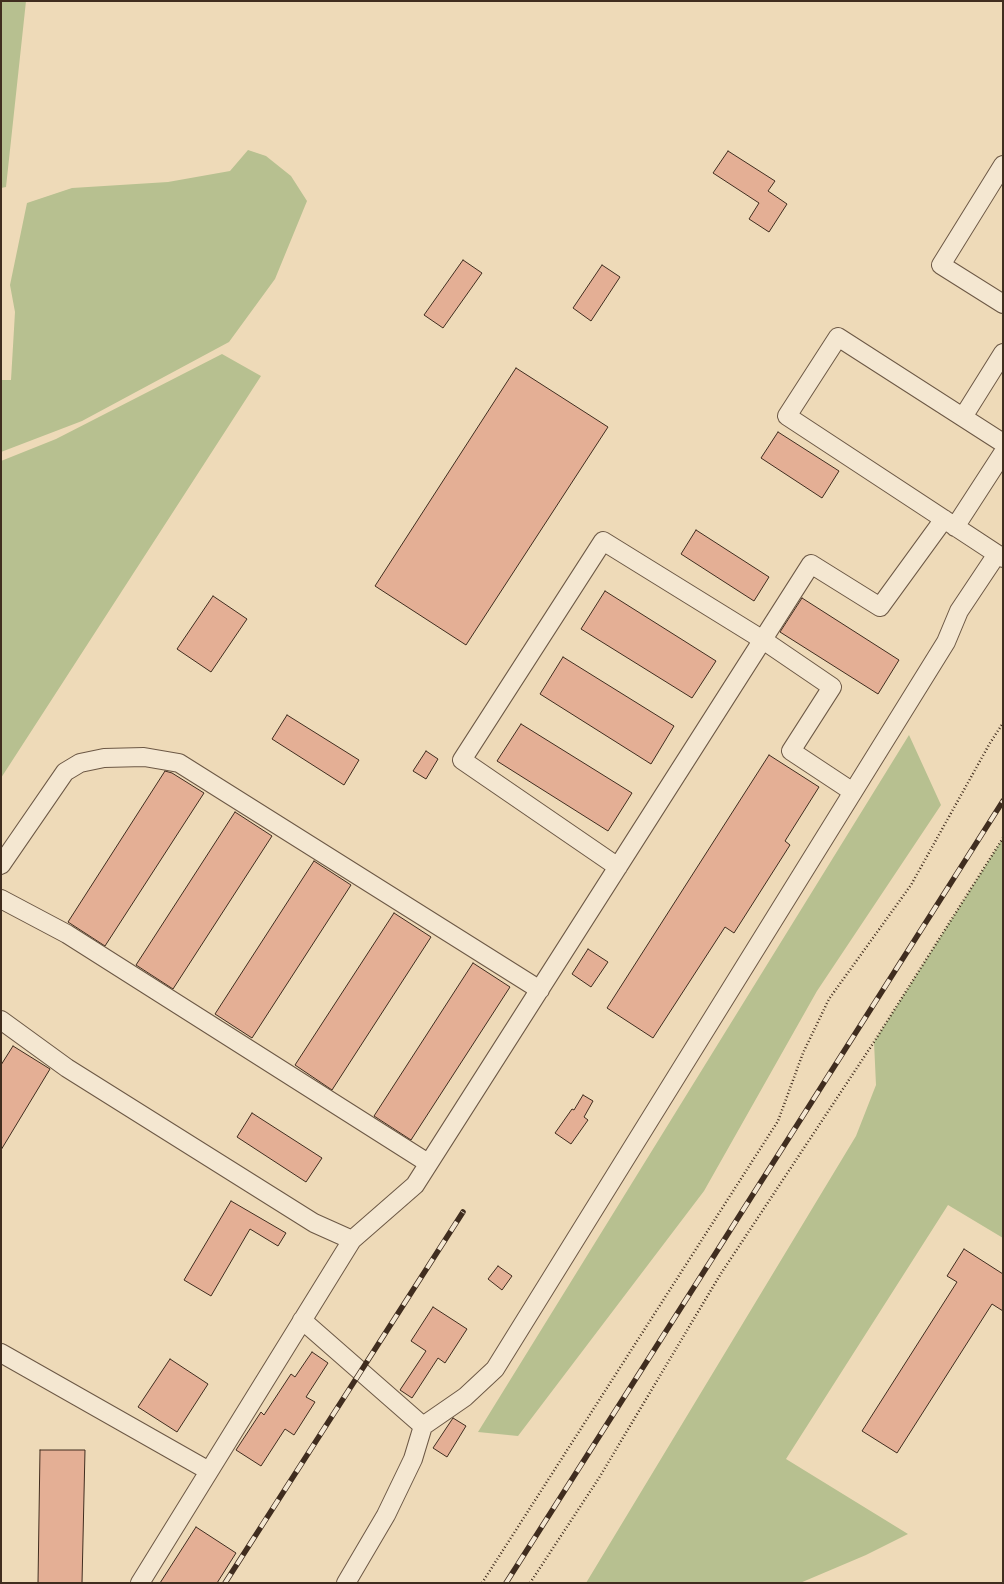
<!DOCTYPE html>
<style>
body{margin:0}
#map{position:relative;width:1004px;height:1584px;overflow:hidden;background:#eedab8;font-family:"Gentium Book Plus",serif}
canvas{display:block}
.frame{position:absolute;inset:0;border:2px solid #402d1f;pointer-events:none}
</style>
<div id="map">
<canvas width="1004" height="1584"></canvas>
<div class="frame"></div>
</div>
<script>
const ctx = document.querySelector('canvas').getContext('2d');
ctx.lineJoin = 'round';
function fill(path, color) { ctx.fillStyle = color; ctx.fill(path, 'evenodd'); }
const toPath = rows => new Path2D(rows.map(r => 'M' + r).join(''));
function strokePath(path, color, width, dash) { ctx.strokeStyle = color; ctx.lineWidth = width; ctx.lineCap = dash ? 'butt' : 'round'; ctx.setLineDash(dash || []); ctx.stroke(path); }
fill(toPath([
 [1,1,26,1,6,187,1,188],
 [248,150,266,156,291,176,307,201,275,279,229,342,82,421,1,452,1,380,11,380,15,312,10,285,27,203,72,188,168,182,230,171],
 [222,354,261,376,1,778,1,461,56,439],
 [909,735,941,805,817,991,704,1191,518,1436,478,1432],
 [1003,838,1003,1238,948,1205,786,1459,908,1534,866,1555,800,1583,586,1583,856,1136,876,1085,874,1042]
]), '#b7c090');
const building = toPath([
 [728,151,775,181,768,191,787,204,769,232,749,219,759,203,713,173,728,151],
 [463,260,482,273,443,328,424,315,463,260],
 [602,265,620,277,591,321,573,308,602,265],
 [516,368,608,427,466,645,375,586,516,368],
 [778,432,839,471,822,498,761,458,778,432],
 [696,530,769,577,754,601,681,554,696,530],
 [605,591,716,661,692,698,581,629,605,591],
 [213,596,247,619,211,672,177,649,213,596],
 [802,598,899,660,878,694,780,632,802,598],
 [563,657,674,726,651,764,540,694,563,657],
 [287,715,359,760,344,785,272,739,287,715],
 [521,724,632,793,608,831,497,761,521,724],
 [426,751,438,759,426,779,413,771,426,751],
 [769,755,819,787,785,841,790,845,734,933,725,927,653,1038,607,1008,769,755],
 [165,771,172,773,204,793,105,946,68,922,165,771],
 [235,812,272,836,173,989,136,965,235,812],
 [314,861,351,885,252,1038,215,1014,314,861],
 [394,913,431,937,332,1090,295,1065,394,913],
 [588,949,608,962,591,987,572,974,588,949],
 [473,963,510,987,411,1140,374,1116,473,963],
 [13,1046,50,1069,1,1150,1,1065,13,1046],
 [583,1095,593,1101,584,1117,588,1120,571,1144,555,1133,572,1109,574,1110,583,1095],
 [252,1113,322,1158,306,1182,237,1137,252,1113],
 [231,1201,286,1233,278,1246,250,1229,211,1296,184,1280,231,1201],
 [964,1249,1003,1274,1003,1311,992,1304,897,1453,862,1431,957,1282,947,1276,964,1249],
 [498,1266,512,1276,502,1290,488,1279,498,1266],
 [433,1307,467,1329,445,1363,438,1358,412,1398,400,1390,426,1351,411,1341,433,1307],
 [312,1352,328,1363,306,1397,315,1402,294,1435,285,1429,261,1466,236,1450,261,1412,264,1415,291,1374,295,1377,312,1352],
 [170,1359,208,1384,177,1432,138,1407,170,1359],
 [453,1418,466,1426,447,1457,433,1448,453,1418],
 [40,1450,85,1450,82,1583,38,1583,40,1450],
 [196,1527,236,1553,217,1583,160,1583,196,1527]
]);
fill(building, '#e4af95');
strokePath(building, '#402d1f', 1);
const minor = toPath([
 [1003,165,941,265,1003,304],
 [963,417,1003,353],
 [1003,443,838,337,787,416,1003,558],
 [955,527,1003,453],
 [1,865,65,772,80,763,104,758,144,757,179,763,540,990],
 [618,867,462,760,603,541,763,640,832,687,791,751,853,792],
 [1,899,67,934,428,1163],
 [1,1020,67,1068,314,1223,352,1240],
 [302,1320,423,1426],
 [1,1353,209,1471],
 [140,1583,352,1240,415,1185,811,564,880,607,944,519],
 [346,1583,386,1515,413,1459,423,1426,465,1397,495,1369,946,642,959,611,997,554]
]);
strokePath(minor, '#6c5845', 20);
strokePath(toPath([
 [482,1583,778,1121,803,1053,829,999,911,885,990,743,1003,723],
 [530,1583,599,1478,720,1275,874,1042,1003,838]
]), '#402d1f', 2.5, [1, 2.5]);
strokePath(minor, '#f4e7d1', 18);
const rail = toPath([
 [225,1583,463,1212],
 [506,1583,1003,801]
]);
strokePath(rail, '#402d1f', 5.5);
strokePath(rail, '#f4e7d1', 4, [11]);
</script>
